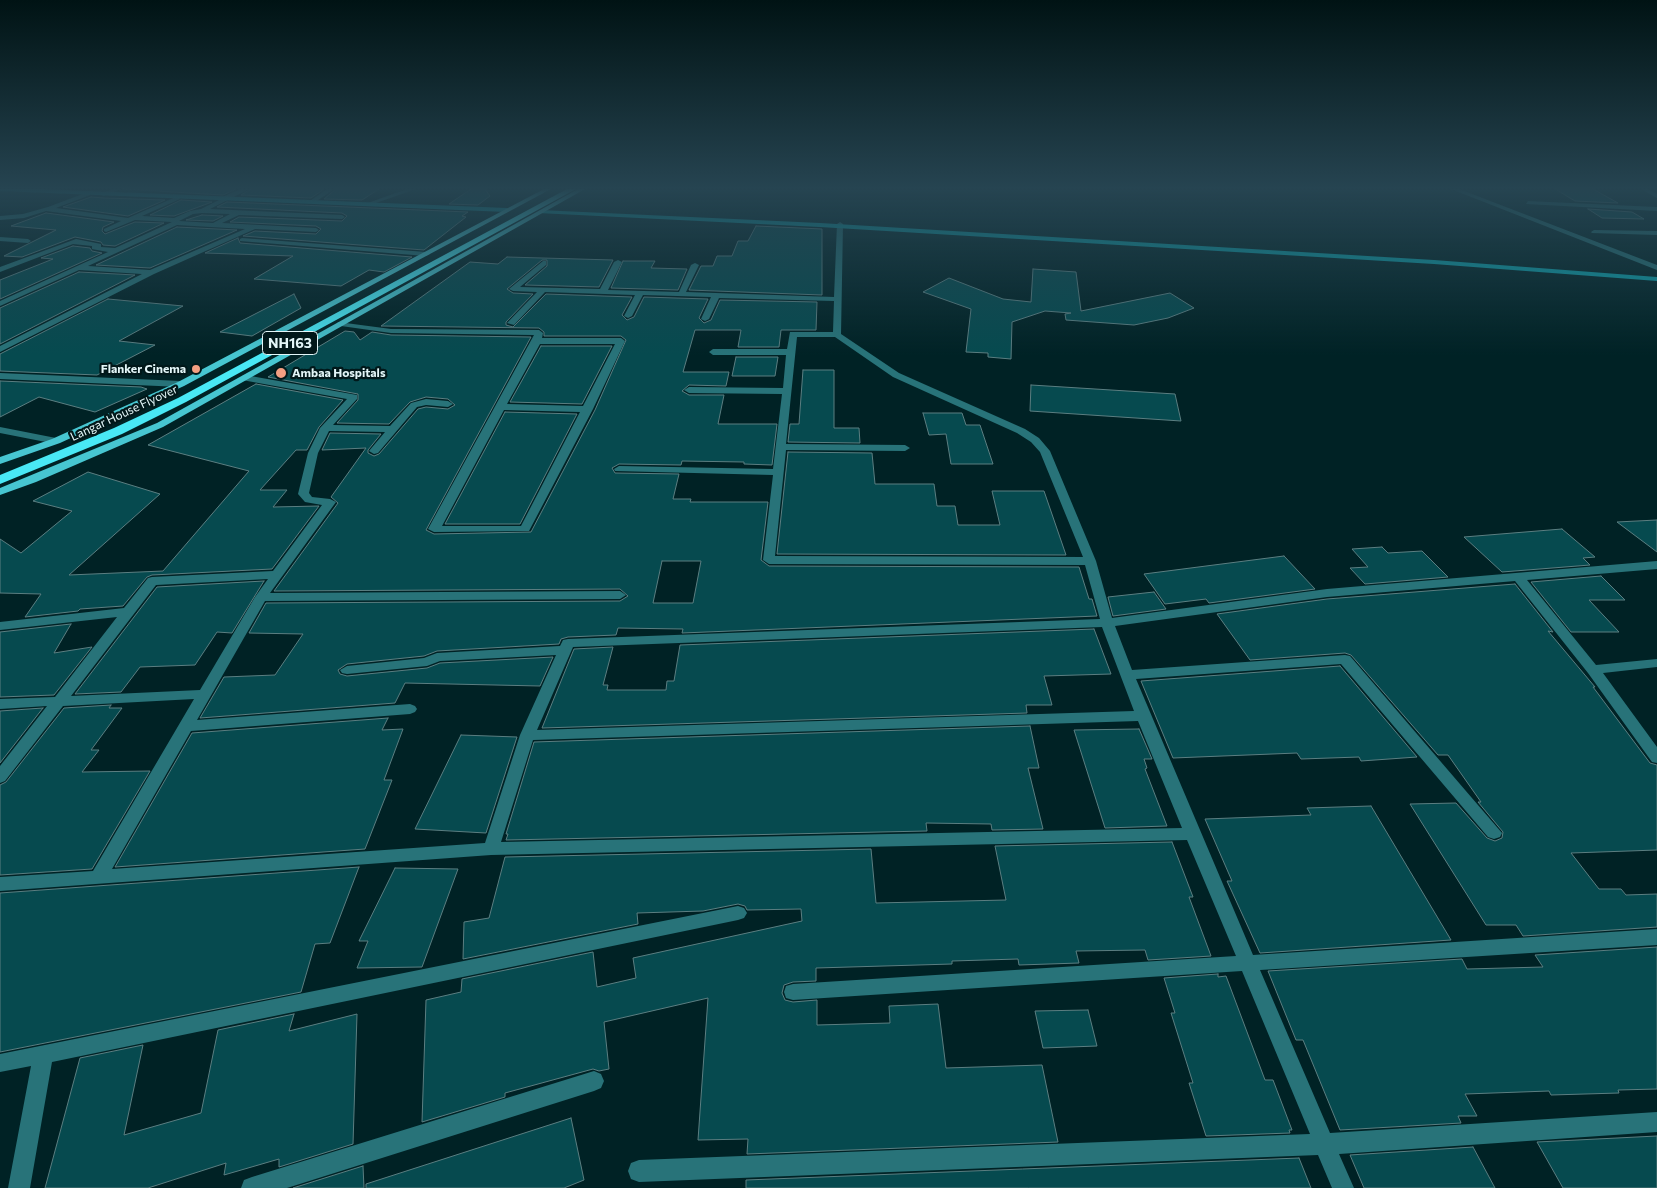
<!DOCTYPE html>
<style>
body{margin:0}
canvas{display:block;background:#002225}
</style>
<canvas width="1657" height="1188"></canvas>
<script>
const ctx = document.querySelector('canvas').getContext('2d');
ctx.lineJoin = 'round';
function fill(path, color) { ctx.fillStyle = color; ctx.fill(path, 'evenodd'); }
const toPath = rows => new Path2D(rows.map(r => 'M' + r).join(''));
function strokePath(path, color, width, dash) { ctx.strokeStyle = color; ctx.lineWidth = width; ctx.lineCap = dash ? 'butt' : 'round'; ctx.setLineDash(dash || []); ctx.stroke(path); }
function label(font, color, halo, rows, align = 'center') {
  ctx.font = font + ' Commissioner,sans-serif'; ctx.lineWidth = 4.5; ctx.setLineDash([]); ctx.textBaseline = 'middle'; ctx.strokeStyle = halo; ctx.fillStyle = color; for (const [text, x, y, turn = 0] of rows) {
    ctx.save(); ctx.translate(x, y); ctx.rotate((+turn || 0) * Math.PI / 180); ctx.textAlign = isNaN(turn) ? turn : align; if (halo) ctx.strokeText(text, 0, 0); ctx.fillText(text, 0, 0); ctx.restore();
  }
}
const building = toPath([
 [123,189,236,189,223,195,123,189],
 [251,189,324,189,311,198,241,195,251,189],
 [336,189,379,189,362,200,324,199,336,189],
 [471,189,485,189,490,196,478,205,449,204,471,189],
 [1555,189,1593,189,1618,203,1575,201,1555,189],
 [91,197,104,198,165,200,128,216,63,207,91,197],
 [181,200,212,202,174,216,150,215,181,200],
 [227,202,468,212,462,216,466,217,424,250,243,236,255,231,316,234,321,229,316,226,230,222,239,217,342,221,347,216,342,213,217,207,227,202],
 [1588,209,1632,212,1644,219,1602,218,1588,209],
 [46,213,114,222,103,227,102,231,105,234,135,222,164,223,115,246,103,245,101,242,75,237,22,257,4,256,56,230,11,226,46,213],
 [202,215,223,216,213,221,186,220,202,215],
 [756,226,822,229,822,295,689,290,701,266,713,266,717,256,732,256,738,241,748,241,756,226],
 [177,227,237,230,150,268,96,265,177,227],
 [238,238,240,243,412,257,384,272,369,270,341,286,254,279,293,256,205,253,238,238],
 [73,246,90,248,92,251,102,253,0,299,0,280,53,259,41,258,73,246],
 [507,257,613,260,599,287,525,285,547,266,547,260,542,260,507,289,513,293,533,294,506,322,506,325,513,327,546,294,632,297,622,315,627,320,634,317,644,297,708,299,699,318,704,323,711,320,720,300,817,302,816,330,781,330,779,347,738,347,741,330,695,330,683,372,729,372,726,386,689,385,682,391,689,395,724,395,718,424,777,424,772,465,744,464,744,462,682,461,681,465,619,464,612,468,615,473,679,474,673,499,691,499,690,502,768,502,761,560,769,566,1079,567,1089,599,1092,599,1097,616,682,633,683,629,618,628,616,635,568,637,561,639,559,644,437,651,424,656,347,664,338,670,340,674,347,676,427,668,440,663,553,657,540,686,405,683,395,703,200,718,224,677,275,675,303,634,249,633,266,603,620,601,628,596,620,589,274,591,338,503,331,497,366,448,322,450,330,433,381,434,368,450,368,453,374,456,379,454,418,409,426,407,448,409,455,405,448,399,426,397,410,402,389,424,337,423,358,400,358,394,268,377,345,331,354,332,360,340,372,332,391,335,531,337,426,530,434,534,531,532,595,410,626,340,621,336,544,336,544,332,539,328,381,326,470,262,498,264,507,257],
 [662,561,701,561,693,603,653,603,662,561],
 [623,261,655,261,651,268,687,269,678,290,611,288,623,261],
 [1033,269,1076,272,1081,311,1170,293,1194,308,1168,318,1134,325,1066,320,1065,314,1071,313,1045,311,1012,322,1011,359,988,357,988,353,966,352,971,309,923,292,949,278,1003,299,1031,302,1033,269],
 [79,272,135,275,0,344,0,308,79,272],
 [294,294,301,308,252,336,220,332,294,294],
 [108,299,183,306,119,341,155,345,97,375,0,371,0,354,108,299],
 [541,346,612,346,582,404,510,402,541,346],
 [736,357,778,357,775,376,732,376,736,357],
 [803,370,834,370,834,428,859,428,860,443,788,442,790,424,799,424,803,370],
 [0,381,141,387,147,389,95,412,39,397,0,417,0,381],
 [256,384,343,400,319,427,307,450,296,450,260,490,287,490,273,507,319,506,272,569,152,575,147,577,123,606,80,609,78,611,25,617,41,594,0,593,0,539,21,553,72,511,33,501,88,472,160,494,69,575,163,571,249,471,148,445,256,384],
 [1031,385,1175,394,1181,421,1030,411,1031,385],
 [505,412,577,414,520,524,445,524,505,412],
 [923,413,962,413,966,425,980,425,993,464,951,464,946,434,929,435,923,413],
 [788,452,872,453,875,484,934,484,937,506,955,506,958,525,1000,525,992,491,1044,491,1066,555,777,554,788,452],
 [1657,520,1657,552,1617,522,1657,520],
 [1562,529,1595,557,1583,558,1590,565,1502,572,1464,537,1562,529],
 [1382,547,1388,553,1422,551,1448,577,1365,584,1350,568,1368,567,1352,549,1382,547],
 [1284,556,1315,589,1209,603,1206,599,1165,604,1144,574,1284,556],
 [1601,576,1625,600,1589,600,1619,632,1571,632,1531,582,1601,576],
 [264,581,232,633,217,632,195,665,140,667,121,692,75,694,157,587,264,581],
 [1515,584,1553,632,1548,631,1595,687,1593,687,1650,763,1657,765,1657,850,1571,853,1599,889,1621,889,1626,895,1657,894,1657,927,1523,936,1516,925,1486,925,1410,804,1456,803,1487,838,1495,841,1502,838,1503,832,1478,802,1481,802,1448,755,1438,755,1351,655,1345,653,1250,660,1217,614,1327,599,1515,584],
 [1154,592,1166,609,1113,616,1108,597,1154,592],
 [71,624,54,653,92,647,54,695,0,697,0,632,71,624],
 [1094,629,1111,674,1044,676,1052,705,1026,705,1027,713,542,728,574,649,613,647,603,685,608,685,607,690,666,690,667,681,674,681,680,645,1094,629],
 [1340,666,1417,757,1361,761,1359,757,1301,759,1297,753,1173,758,1141,681,1340,666],
 [111,705,109,708,122,708,91,750,99,750,82,772,150,771,92,869,0,875,0,785,6,782,64,708,111,705],
 [43,708,0,763,0,711,43,708],
 [388,718,382,730,403,729,384,780,392,780,365,849,115,867,192,733,388,718],
 [1030,726,1039,768,1028,768,1043,829,992,830,991,824,926,823,927,831,506,840,508,834,506,834,534,742,1030,726],
 [1139,729,1152,759,1144,759,1147,768,1145,769,1167,826,1105,828,1074,730,1139,729],
 [461,735,517,737,486,833,415,829,461,735],
 [1371,806,1451,940,1260,953,1227,881,1232,881,1205,819,1311,815,1307,808,1371,806],
 [1172,842,1193,897,1189,897,1211,956,1148,960,1145,950,1076,951,1079,963,1019,965,1018,959,952,961,952,964,816,968,816,981,793,982,784,985,782,993,785,1000,793,1002,817,1000,817,1025,890,1023,889,1006,938,1004,946,1068,1042,1065,1058,1142,747,1154,748,1139,698,1140,708,998,604,1022,609,1069,599,1071,593,1069,505,1093,505,1097,422,1122,426,1000,461,992,462,979,593,952,597,987,636,978,633,958,802,921,801,909,747,910,745,906,738,904,703,911,637,913,638,924,463,959,464,922,489,918,505,857,871,849,876,903,1006,900,995,846,1172,842],
 [359,867,330,943,315,944,301,992,0,1052,0,893,359,867],
 [395,868,458,869,422,967,357,968,368,941,359,941,395,868],
 [1657,947,1657,1089,1618,1090,1619,1093,1551,1095,1549,1091,1465,1094,1477,1116,1458,1116,1461,1123,1340,1130,1303,1040,1296,1040,1268,971,1462,959,1467,969,1543,967,1535,955,1657,947],
 [1218,974,1218,977,1226,976,1265,1080,1273,1080,1292,1130,1289,1130,1290,1133,1206,1136,1189,1083,1193,1083,1171,1013,1175,1013,1164,978,1218,974],
 [1088,1010,1097,1046,1043,1048,1035,1011,1088,1010],
 [294,1014,289,1031,357,1014,353,1144,279,1167,279,1159,224,1175,226,1163,148,1188,45,1188,80,1058,143,1045,124,1135,201,1113,218,1030,294,1014],
 [571,1118,584,1180,564,1188,366,1188,366,1184,571,1118],
 [1657,1136,1657,1188,1563,1188,1537,1142,1657,1136],
 [1473,1147,1495,1188,1364,1188,1350,1155,1473,1147],
 [1299,1158,1311,1188,746,1188,746,1180,1299,1158],
 [363,1166,364,1188,293,1188,363,1166]
]);
fill(building, '#064a4f');
strokePath(building, '#5b7e81', 1);
fill(toPath([
 [112,189,121,189,103,196,100,194,112,189],
 [241,189,249,189,210,209,342,215,345,217,342,219,239,215,222,223,316,228,319,230,316,232,255,229,154,274,0,352,0,346,142,274,79,270,0,306,0,301,108,252,92,249,92,246,73,244,0,272,0,267,76,239,101,244,101,247,115,248,172,222,135,220,106,232,104,231,104,229,121,221,46,211,24,218,0,220,0,216,23,214,48,207,88,192,90,195,56,208,128,218,178,196,180,199,142,216,174,218,190,211,201,209,219,200,220,198,241,189],
 [202,213,230,214,213,223,179,221,193,214,202,213],
 [177,225,245,229,150,270,88,266,177,225],
 [327,189,334,189,314,203,310,203,310,201,327,189],
 [407,189,416,189,370,205,365,204,407,189],
 [1451,189,1459,189,1657,265,1657,270,1451,189],
 [1641,189,1648,189,1657,194,1657,198,1641,189],
 [1528,201,1657,207,1657,211,1526,204,1528,201],
 [840,222,843,224,841,334,899,373,1025,429,1039,438,1050,451,1096,561,1112,618,1327,589,1657,561,1657,569,1527,580,1596,665,1657,659,1657,667,1603,673,1657,747,1657,763,1652,762,1588,673,1515,581,1327,597,1115,626,1132,670,1345,655,1350,656,1502,833,1500,837,1494,839,1488,837,1341,664,1136,679,1253,955,1657,929,1657,945,1260,970,1330,1133,1657,1112,1657,1132,1339,1154,1354,1188,1332,1188,1318,1155,639,1182,631,1179,628,1171,631,1163,639,1160,1310,1134,1242,971,793,1000,786,998,784,992,786,986,793,984,1236,956,1187,840,491,855,0,891,0,877,93,871,194,699,63,706,5,781,0,783,0,766,47,706,0,709,0,699,55,697,117,617,0,630,0,622,124,608,148,578,152,577,273,571,322,505,305,502,298,494,308,453,320,428,347,399,242,380,242,376,245,375,357,395,357,399,333,425,390,426,411,403,426,399,448,401,453,404,448,407,426,405,417,407,378,453,374,454,369,451,385,432,329,431,318,453,309,493,312,497,330,499,336,502,270,593,620,591,626,595,620,599,265,601,197,720,410,704,415,706,417,709,415,712,410,714,191,731,112,869,485,843,520,735,556,655,440,661,427,666,347,674,342,673,340,670,347,666,424,658,437,653,560,646,563,640,568,639,1100,619,1085,565,769,564,763,560,773,475,615,471,614,469,619,466,773,469,782,394,689,393,684,390,689,387,783,388,786,355,713,355,709,352,713,349,787,349,790,332,833,332,834,301,719,298,709,319,705,321,701,319,711,297,643,295,632,316,628,318,624,316,635,295,545,292,514,325,507,323,537,292,513,291,509,289,543,261,546,261,546,265,520,287,600,289,614,262,618,260,622,262,608,290,679,292,691,265,695,263,699,265,686,292,834,297,837,224,840,222],
 [797,337,835,337,893,377,1017,433,1031,442,1040,452,1083,557,775,556,786,450,905,451,910,448,905,445,786,444,797,337],
 [268,579,255,597,200,690,71,696,156,585,268,579],
 [1102,627,1134,711,537,730,573,647,1102,627],
 [1138,721,1182,828,501,842,533,740,1138,721],
 [1594,230,1657,231,1657,235,1592,233,1591,232,1594,230],
 [0,237,28,239,31,241,28,243,0,241,0,237],
 [242,238,426,252,430,254,426,256,240,241,240,239,242,238],
 [338,322,391,329,539,330,543,333,542,338,621,338,625,341,593,409,529,531,434,532,428,529,534,335,391,333,341,326,337,324,338,322],
 [540,344,615,344,583,406,507,404,540,344],
 [504,410,580,412,521,526,442,526,504,410],
 [0,373,181,381,186,384,181,387,0,379,0,373],
 [0,427,56,438,61,441,56,444,0,433,0,427],
 [738,906,744,908,747,913,744,918,738,920,52,1062,30,1188,8,1188,31,1066,0,1072,0,1054,738,906],
 [594,1071,601,1074,604,1081,601,1088,594,1091,287,1188,241,1188,244,1180,252,1177,594,1071]
]), '#287379');
fill(toPath([
 [0,189,42,189,507,208,510,210,507,212,0,191,0,189],
 [540,210,820,223,1434,260,1657,277,1657,281,1434,264,820,227,538,213,540,210]
]), '#0da4af');
fill(toPath([
 [544,189,551,189,184,386,60,443,0,464,0,457,52,439,178,382,544,189],
 [578,189,585,189,163,427,36,482,0,495,0,488,157,423,578,189]
]), '#47c6d1');
fill(toPath([
 [567,189,576,189,186,402,122,434,0,484,0,475,114,428,178,398,567,189]
]), '#49e8f5');
const sky = ctx.createLinearGradient(0, 0, 0, 355);
sky.addColorStop(0, '#001314');
sky.addColorStop(0.53, '#264451');
sky.addColorStop(1, '#26445100');
ctx.fillStyle = sky;
ctx.fillRect(0, 0, 1657, 355);
for (const [x, y, r, color] of [
 [196,369,5,"#f39f82"],
 [281,373,6,"#f39f82"]
]) { const dot = new Path2D(); dot.arc(x, y, r, 0, 2 * Math.PI); ctx.fillStyle = color; ctx.fill(dot); strokePath(dot, '#01181a', 2); }
label('bold 12px', '#e3f6f8', '#01181a', [
 ["Flanker Cinema",186,369],
 ["Ambaa Hospitals",292,373,"left"]
], 'right');
label('12px', '#e3f6f8', '#01181a', [
 ["Langar House Flyover",124,413,-25]
]);
for (const [x, y, w] of [
 [290,343,55]
]) { const box = new Path2D(); box.roundRect(x - w / 2, y - 11.5, w, 23, 4); ctx.fillStyle = '#01181a'; ctx.fill(box); strokePath(box, '#e3f6f8', 1); }
label('bold 14px', '#e3f6f8', null, [
 ["NH163",290,343]
]);
</script>
